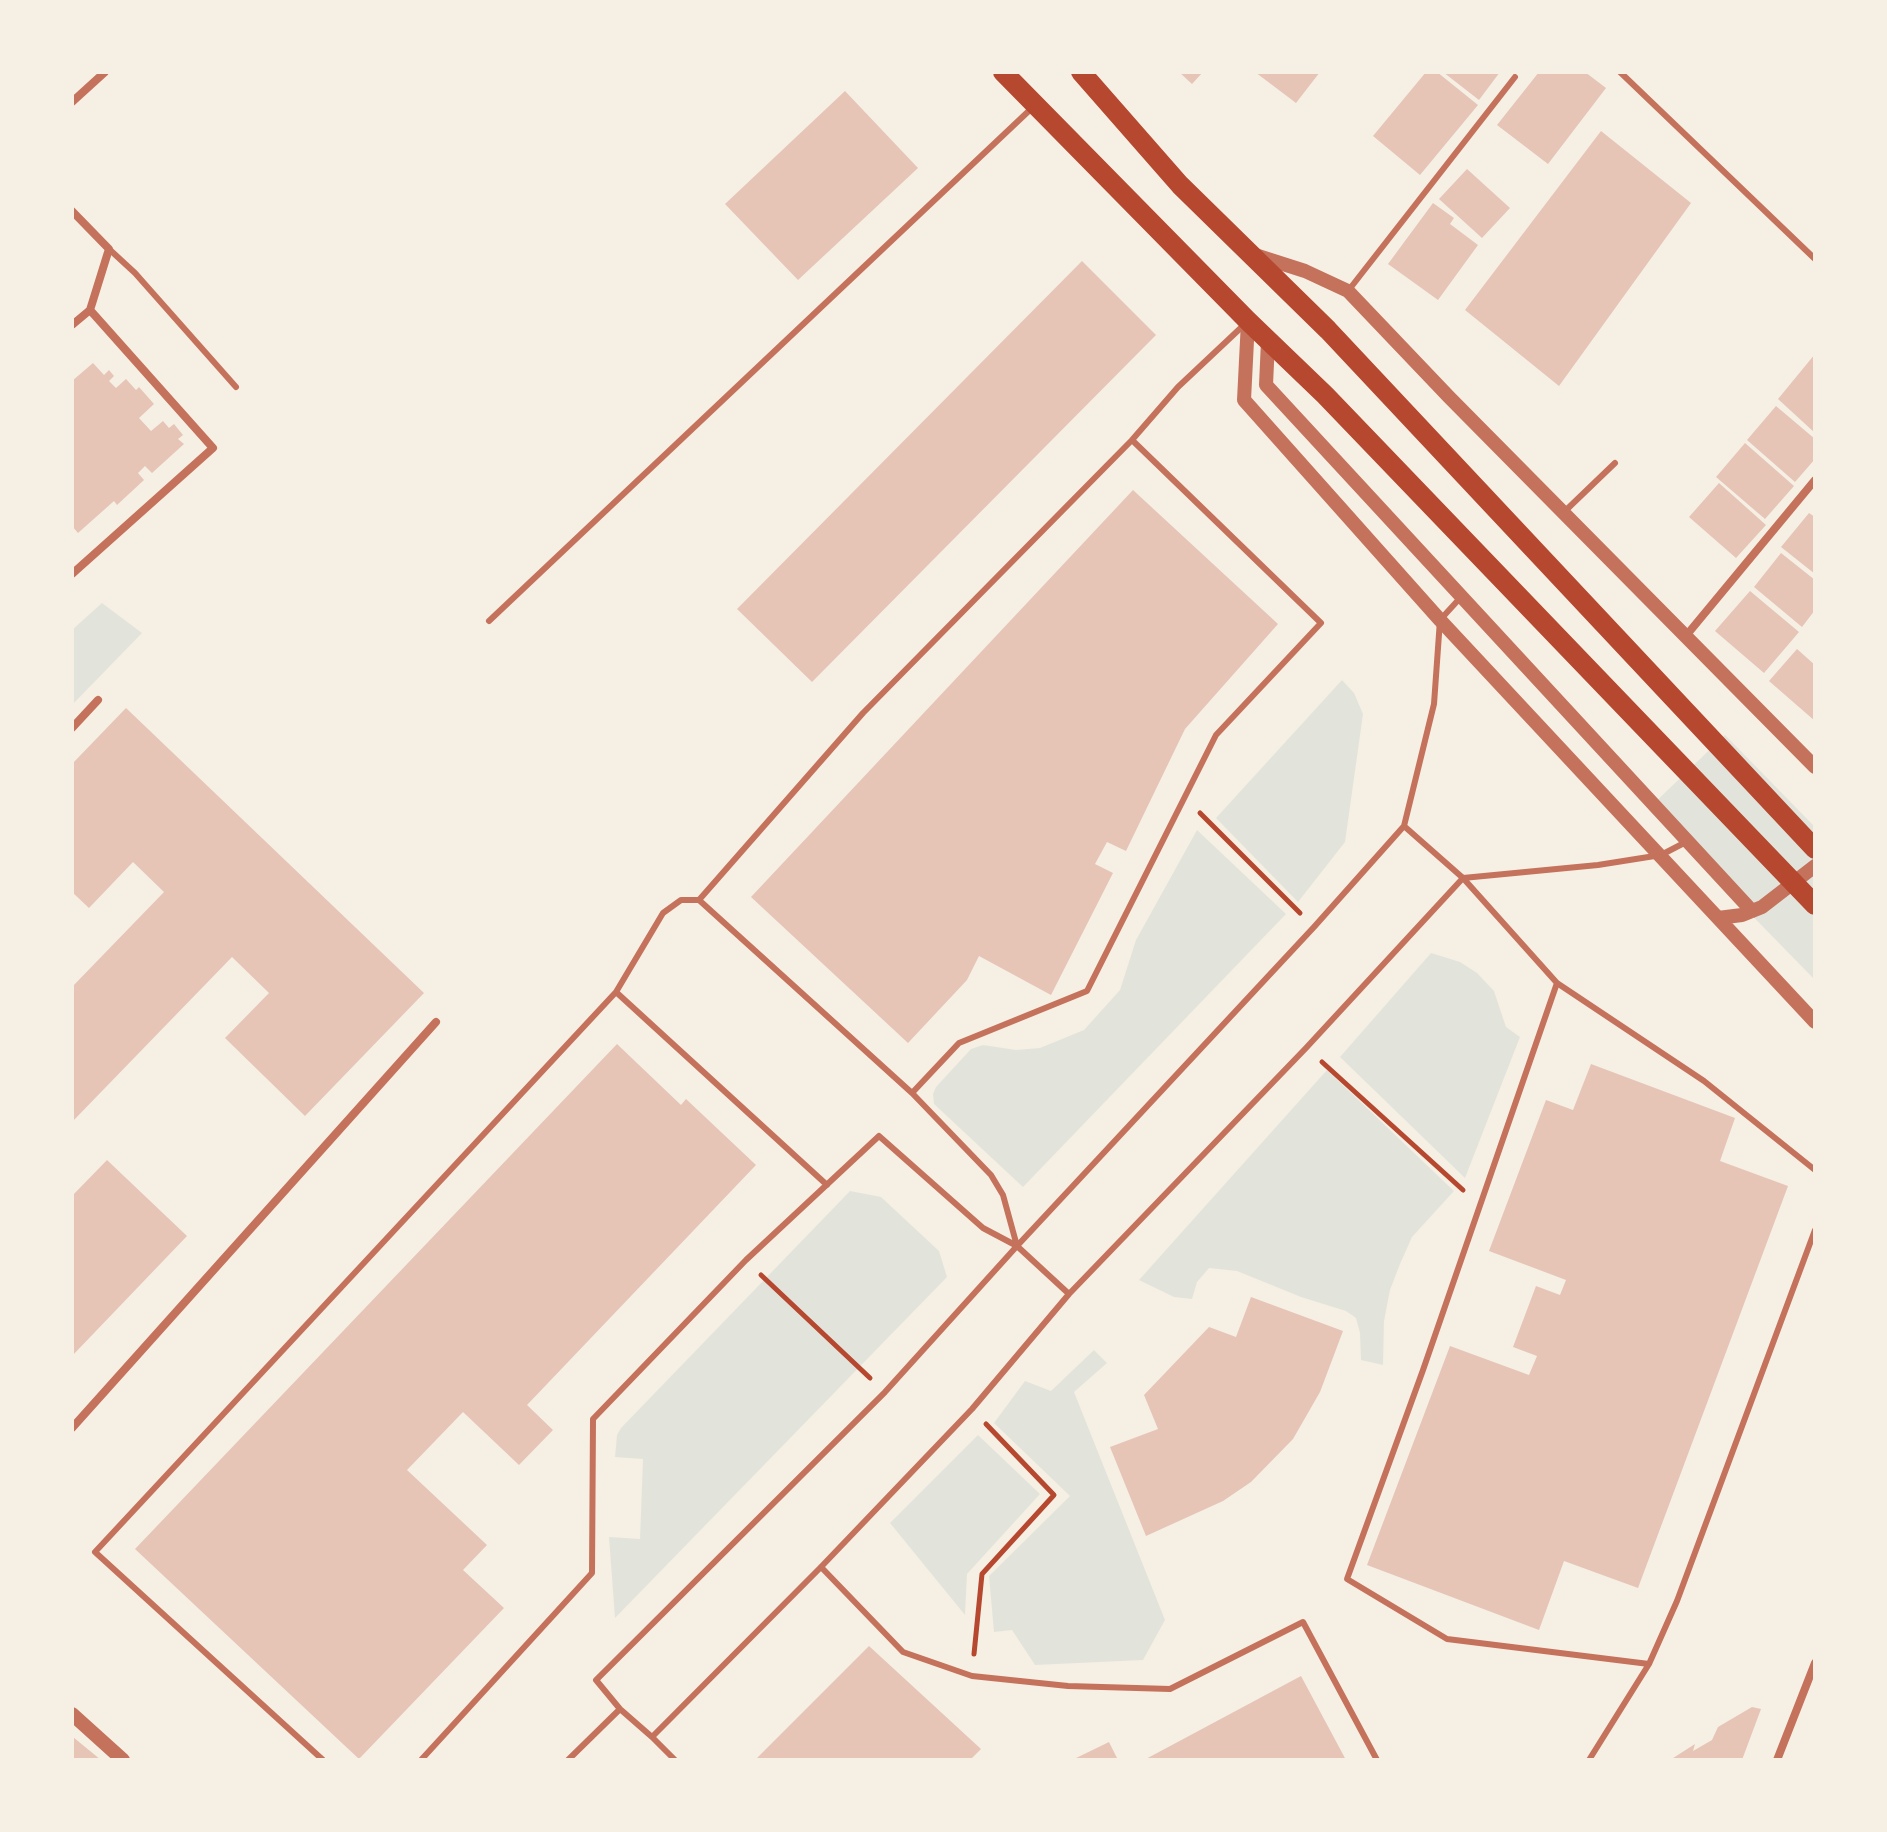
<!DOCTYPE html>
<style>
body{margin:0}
#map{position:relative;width:1887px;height:1832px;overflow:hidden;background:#f6efe4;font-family:Raleway,sans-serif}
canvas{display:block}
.frame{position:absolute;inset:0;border:74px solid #f6efe4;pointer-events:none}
</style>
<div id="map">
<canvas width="1887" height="1832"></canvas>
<div class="frame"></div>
</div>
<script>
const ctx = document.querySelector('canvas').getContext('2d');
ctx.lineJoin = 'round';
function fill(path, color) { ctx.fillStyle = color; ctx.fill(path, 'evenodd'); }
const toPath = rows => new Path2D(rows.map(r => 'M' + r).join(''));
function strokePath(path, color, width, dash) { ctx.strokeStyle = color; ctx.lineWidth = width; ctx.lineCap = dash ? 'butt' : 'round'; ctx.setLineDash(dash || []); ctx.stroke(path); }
fill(toPath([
 [102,603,142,633,72,705,72,630],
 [1342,680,1354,693,1363,714,1345,842,1298,902,1216,818],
 [1725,735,1815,827,1815,980,1648,809],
 [1197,830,1286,914,1023,1187,934,1104,933,1094,936,1087,971,1049,983,1045,1016,1050,1040,1048,1084,1030,1120,990,1136,940],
 [1431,953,1460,962,1477,973,1494,991,1506,1027,1520,1037,1465,1178,1340,1057],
 [1327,1070,1454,1191,1412,1237,1400,1264,1390,1290,1384,1321,1383,1365,1361,1360,1360,1333,1356,1318,1346,1311,1301,1297,1237,1271,1209,1268,1197,1282,1192,1299,1174,1297,1139,1280],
 [850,1191,881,1197,939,1251,947,1277,615,1618,609,1537,640,1539,643,1459,615,1457,617,1435,621,1428],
 [1094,1350,1107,1363,1074,1392,1165,1620,1143,1660,1035,1665,1012,1630,994,1632,989,1576,1070,1496,994,1423,1025,1381,1051,1391],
 [978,1435,1040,1494,967,1574,965,1615,890,1523]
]), '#e2e4dc');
fill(toPath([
 [1179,72,1203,72,1192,84],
 [1255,72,1320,72,1296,103],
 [1426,72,1437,72,1478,105,1420,175,1373,136],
 [1443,72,1500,72,1479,100],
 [1539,72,1585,72,1606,88,1548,164,1497,125],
 [845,91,918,168,798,280,725,204],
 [1601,131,1691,203,1559,386,1465,310],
 [1467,169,1510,208,1482,238,1439,199],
 [1433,203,1454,218,1450,224,1478,245,1438,300,1388,264],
 [1082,261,1156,335,812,682,737,609],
 [1815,354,1815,433,1778,399],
 [93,363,104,375,109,370,114,376,109,381,116,388,126,379,136,390,139,387,154,404,139,418,151,431,163,421,169,428,174,424,183,435,178,439,184,444,152,473,145,466,138,473,144,480,117,505,114,501,78,533,72,526,72,381],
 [1776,406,1815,439,1815,459,1795,482,1747,440],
 [1745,443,1794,486,1765,519,1716,477],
 [1719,483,1766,525,1736,558,1689,517],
 [1133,490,1278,624,1185,729,1126,851,1107,842,1095,864,1113,873,1051,995,979,956,967,980,908,1043,751,897],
 [1809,513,1815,517,1815,574,1781,547],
 [1781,553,1815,580,1815,610,1802,627,1754,587],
 [1750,591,1799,632,1764,673,1715,631],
 [1797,649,1815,665,1815,721,1769,681],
 [126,708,424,993,305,1116,225,1038,269,993,232,957,72,1122,72,987,164,892,133,862,89,908,72,892,72,764],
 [617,1044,681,1105,686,1099,756,1165,527,1405,553,1430,519,1465,463,1412,407,1470,487,1545,463,1570,504,1608,359,1759,135,1549],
 [1591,1064,1735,1118,1720,1161,1788,1186,1638,1588,1564,1561,1539,1630,1367,1565,1450,1346,1529,1375,1537,1356,1513,1347,1536,1286,1560,1295,1566,1280,1489,1251,1546,1100,1573,1110],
 [107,1160,187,1236,72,1356,72,1196],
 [1251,1297,1343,1331,1320,1392,1293,1439,1251,1482,1223,1501,1146,1536,1110,1447,1158,1429,1144,1395,1209,1327,1236,1337],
 [869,1646,981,1749,970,1760,755,1760],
 [1301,1676,1346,1760,1144,1760],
 [1752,1707,1761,1709,1742,1760,1670,1760,1695,1744,1693,1751,1712,1740,1718,1727],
 [73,1737,101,1760,72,1760],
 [1109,1742,1118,1760,1072,1760]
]), '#e6c5b7');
strokePath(toPath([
 [1200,813,1300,913],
 [1322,1062,1463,1190],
 [761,1275,870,1378],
 [974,1654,982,1574,1054,1495,986,1424]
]), '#b5482f', 5);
strokePath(toPath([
 [1620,72,1815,259],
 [109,249,135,273,236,387],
 [1348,291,1515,77],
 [1563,513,1615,463],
 [1461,597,1440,620,1434,704,1404,826,1314,927,1017,1246,885,1392,596,1680,620,1709,652,1737,821,1567,972,1409,1069,1294,1306,1048,1463,878,1598,865,1661,855,1686,842],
 [489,621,1033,107],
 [1404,826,1463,878,1557,983,1704,1081,1815,1170],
 [1557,983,1423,1370,1347,1579,1447,1639,1649,1664,1589,1760],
 [616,992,663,913,681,900,699,900],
 [912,1093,959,1043,1087,991,1216,735,1321,623,1132,440],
 [1017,1246,1003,1195,991,1175,912,1093,699,900,863,713,1132,440,1178,387,1246,323],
 [821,1567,903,1652,972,1676,1068,1686,1170,1689,1303,1622,1377,1760],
 [1649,1664,1677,1601,1815,1230],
 [652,1737,675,1760],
 [323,1760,95,1552,616,992,827,1185],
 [421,1760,592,1573,593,1419,746,1260,879,1136,983,1228,1017,1246,1069,1294],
 [568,1760,620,1709]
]), '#c5725c', 6);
strokePath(toPath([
 [72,102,105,72],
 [72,211,109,249,90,310,72,325],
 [72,574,213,448,90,310],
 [1685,637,1815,480],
 [72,728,98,700],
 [72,1428,436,1022],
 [1777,1760,1815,1663]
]), '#c5725c', 8);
strokePath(toPath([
 [1255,255,1305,271,1348,291,1449,397,1815,767],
 [1248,321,1244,400,1440,620,1815,1022],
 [1268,341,1266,385,1752,911],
 [1718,918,1742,915,1762,907,1815,866],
 [72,1714,123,1760]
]), '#c5725c', 14);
strokePath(toPath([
 [1003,72,1248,321,1325,395,1815,905],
 [1081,72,1180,185,1328,330,1815,849]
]), '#b5482f', 20);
</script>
